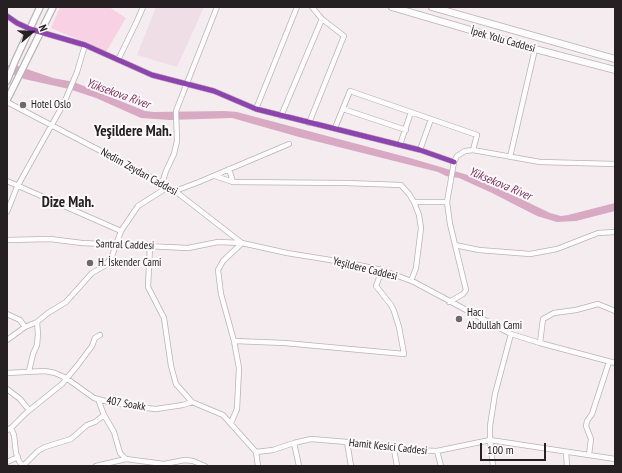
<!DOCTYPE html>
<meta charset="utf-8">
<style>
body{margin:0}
#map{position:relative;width:622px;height:473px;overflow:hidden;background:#f5ecf0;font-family:"PT Sans Narrow",sans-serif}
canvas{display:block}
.frame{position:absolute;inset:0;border:8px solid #262023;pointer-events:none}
.north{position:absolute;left:12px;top:12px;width:40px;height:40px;-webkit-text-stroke:3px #fdf9fb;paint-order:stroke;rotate:70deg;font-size:11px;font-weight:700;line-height:16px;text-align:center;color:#262023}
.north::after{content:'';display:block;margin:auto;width:14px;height:18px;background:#262023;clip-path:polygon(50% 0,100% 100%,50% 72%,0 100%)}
.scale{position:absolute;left:480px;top:443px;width:66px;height:18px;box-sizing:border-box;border:2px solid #262023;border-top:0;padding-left:5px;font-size:12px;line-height:14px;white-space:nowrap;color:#262023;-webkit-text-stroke:3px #fdf9fb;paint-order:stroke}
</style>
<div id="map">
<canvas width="622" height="473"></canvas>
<div class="frame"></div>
<div class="north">N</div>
<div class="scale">100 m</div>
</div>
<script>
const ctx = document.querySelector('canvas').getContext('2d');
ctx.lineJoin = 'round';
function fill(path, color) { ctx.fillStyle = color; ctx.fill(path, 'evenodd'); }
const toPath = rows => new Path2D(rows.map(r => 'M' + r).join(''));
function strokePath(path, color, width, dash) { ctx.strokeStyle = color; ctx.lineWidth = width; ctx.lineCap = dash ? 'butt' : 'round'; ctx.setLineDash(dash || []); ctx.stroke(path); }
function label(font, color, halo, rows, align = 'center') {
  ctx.font = font + ' "PT Sans Narrow",sans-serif'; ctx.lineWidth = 4; ctx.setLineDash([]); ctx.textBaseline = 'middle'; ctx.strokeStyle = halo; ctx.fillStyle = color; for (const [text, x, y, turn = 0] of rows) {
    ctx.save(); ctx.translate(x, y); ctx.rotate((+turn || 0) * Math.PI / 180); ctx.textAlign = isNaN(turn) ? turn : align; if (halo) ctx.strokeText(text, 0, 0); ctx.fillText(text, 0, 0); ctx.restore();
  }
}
fill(toPath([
 [156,7,204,7,177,67,137,55]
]), '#efdee6');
fill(toPath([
 [60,7,109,7,126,18,106,52,51,28]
]), '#f8d1e5');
fill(toPath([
 [7,65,18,66,53,78,74,82,145,111,154,112,225,111,237,112,410,158,478,178,550,213,561,216,568,215,615,203,615,211,576,221,557,222,537,216,492,193,459,178,446,176,438,172,299,137,232,118,170,120,141,118,96,98,69,89,24,79,7,72]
]), '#d8a9c2');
const minor = toPath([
 [7,16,17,23,30,29,85,45,152,75,214,91,256,109,420,150,454,162],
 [118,60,137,21,143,7],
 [7,102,162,183,175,191,242,243],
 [256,109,297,7],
 [343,109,406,130],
 [281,116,322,19,312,7],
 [309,123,344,36,322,19],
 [335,128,350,91,477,135,473,150],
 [400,145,411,112],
 [420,150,431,119],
 [510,157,535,49],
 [229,169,233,182],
 [215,176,233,182,346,183,401,185,409,194,414,202,447,202],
 [7,181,121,231],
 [162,183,166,171,174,154,177,141,176,111,217,7],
 [175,191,199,182,289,144],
 [7,212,17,187,64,103,77,72,85,45],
 [7,240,50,239,82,243,188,248,218,242,242,243,287,253,349,263,382,270,414,282,511,334,540,343,615,363],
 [455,245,479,250,530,254,557,249,598,233,615,232],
 [150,246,148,287,164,318,171,366,176,384,192,402,223,415,256,452],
 [411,281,416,268,421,228,419,215,414,202],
 [449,302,463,294,466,290,450,224,447,202,454,162,457,156,465,151,473,150,540,162,615,164],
 [7,314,20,320,25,327],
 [7,340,25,327,37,322],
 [234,341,285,343,404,354,399,327,394,311,391,305,376,286,382,270],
 [540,343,543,319,554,313,576,310,598,304,615,311],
 [29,371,33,354,37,345,38,334,37,322,48,313,66,302,92,273,106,265,112,256,121,231,138,206,168,187],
 [7,373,45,371,55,373,66,378,94,398,109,402,137,407,156,409,183,405,192,402],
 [7,389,20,399,29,410],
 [98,399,104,415,114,432,120,453,126,459,164,464,185,460,193,461,205,466],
 [231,423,237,409,239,368,234,341,221,294,218,270,223,261,242,243],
 [11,428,14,435,16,453,19,461,23,466],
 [7,430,11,428,26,413,62,384,77,366,92,346,95,338,100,335],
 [347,442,351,466],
 [294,443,299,466],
 [394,449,397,466],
 [437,451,441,466],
 [256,452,273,450,294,443,311,439,347,442,394,449,437,451,490,440,615,459],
 [256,452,258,466],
 [566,452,567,466],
 [589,455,591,439,586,426,587,421,592,414,609,362],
 [7,462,18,457],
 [23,466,38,451,45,447,71,439,87,425,95,422,104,415],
 [96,466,126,459],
 [493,466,490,440,490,426,495,394,511,334]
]);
const major = toPath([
 [7,81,15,61,40,7],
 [7,100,53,7]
]);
const highway = toPath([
 [392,7,535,49,615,70],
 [432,7,615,59]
]);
strokePath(minor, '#bab3b6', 6);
strokePath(major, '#bab3b6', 8);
strokePath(highway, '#bab3b6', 8);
strokePath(minor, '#fefcfd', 4.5);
strokePath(major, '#fefcfd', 5.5);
strokePath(highway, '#fefcfd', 6);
strokePath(toPath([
 [7,16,17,23,30,29,85,45,152,75,214,91,256,109,420,150,454,162]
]), '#8e44ad', 5);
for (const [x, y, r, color] of [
 [23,105,4,"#6e676b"],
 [90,263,4,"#6e676b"],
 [459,319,4,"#6e676b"]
]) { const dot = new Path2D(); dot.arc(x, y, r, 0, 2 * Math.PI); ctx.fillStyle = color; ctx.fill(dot); strokePath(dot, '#fdf9fb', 1.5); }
label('11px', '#262023', '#fdf9fb', [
 ["İpek Yolu Caddesi",503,40,16],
 ["Nedim Zeydan Caddesi",139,172,29],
 ["Santral Caddesi",125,245,2],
 ["Yeşildere Caddesi",365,269,14],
 ["407 Soakk",126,404,10],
 ["Hamit Kesici Caddesi",388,447,6]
]);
label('11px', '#262023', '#fdf9fb', [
 ["Hotel Oslo",31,105],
 ["H. İskender Cami",98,263],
 ["Hacı",467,313],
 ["Abdullah Cami",467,326]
], 'left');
label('italic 12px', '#7d325f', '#fdf9fb', [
 ["Yüksekova River",118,94,20],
 ["Yüksekova River",500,184,23]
]);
label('bold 15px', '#262023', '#fdf9fb', [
 ["Yeşildere Mah.",133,132],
 ["Dize Mah.",68,203]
]);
</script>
